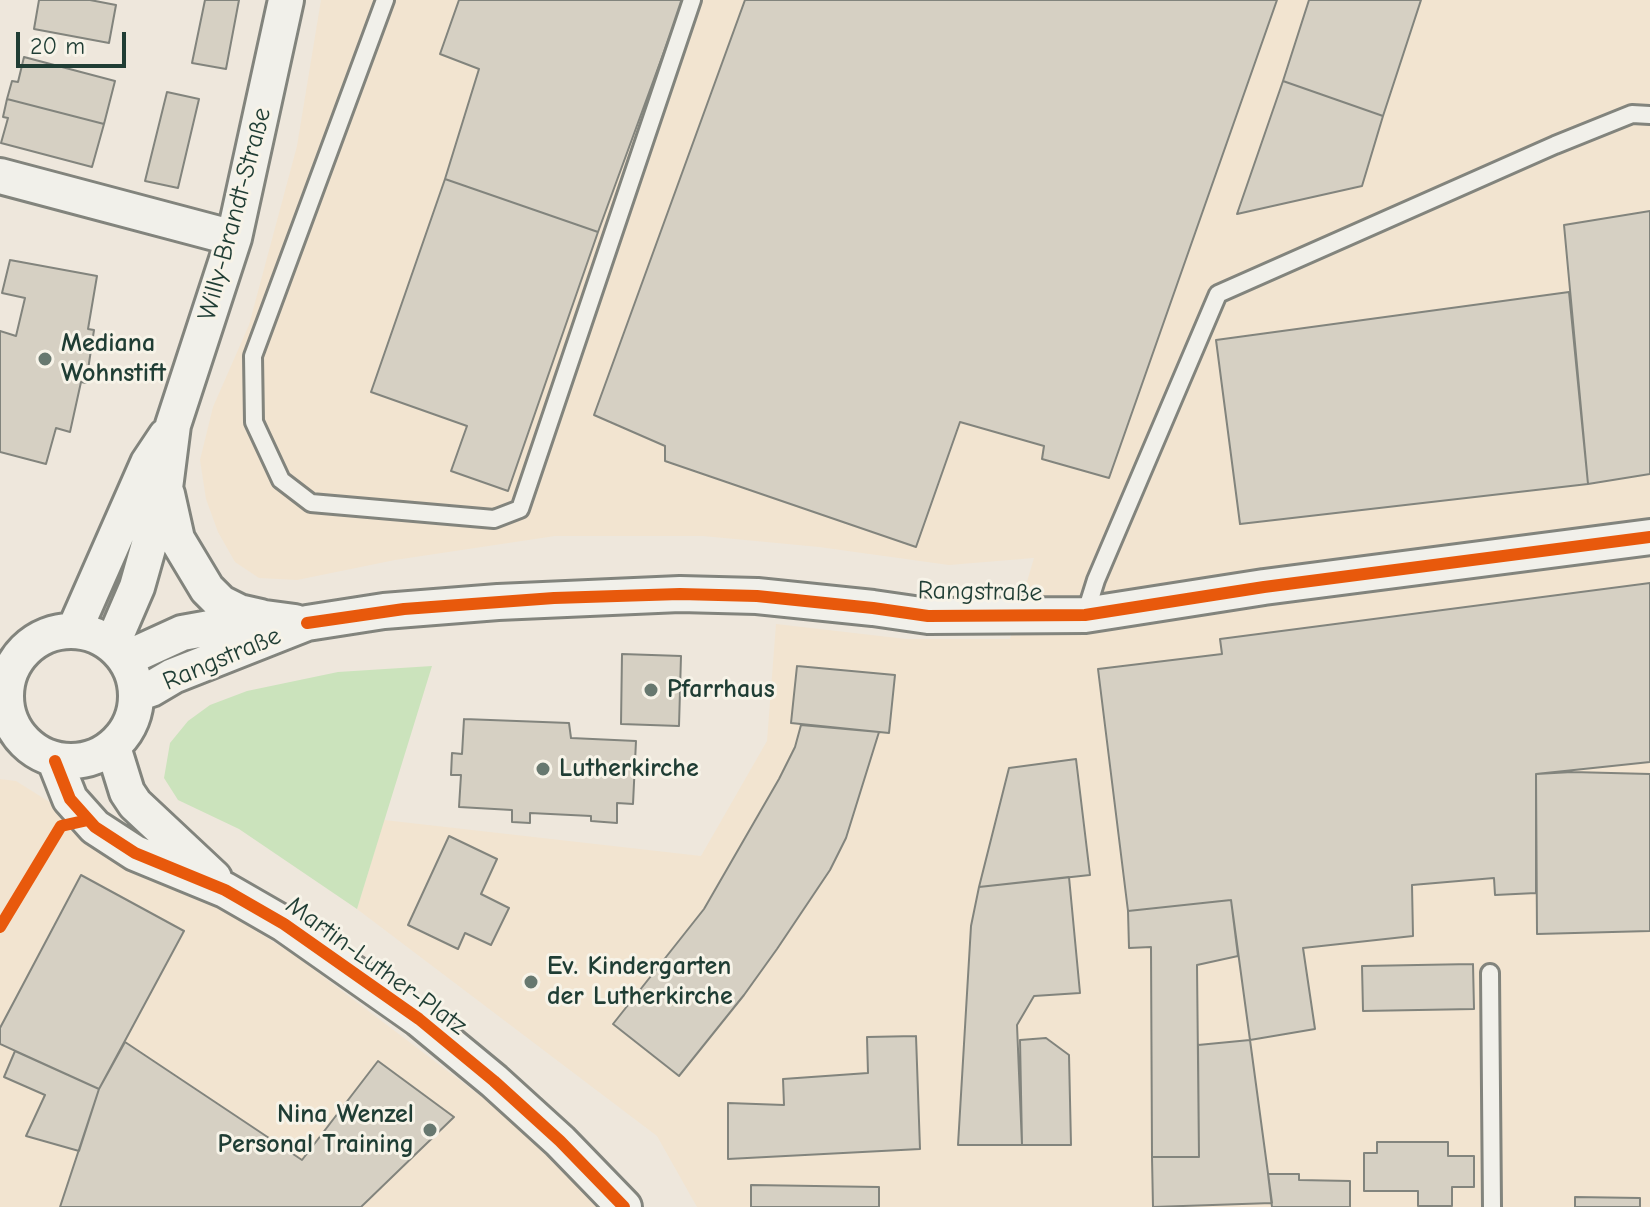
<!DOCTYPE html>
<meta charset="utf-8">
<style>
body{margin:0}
#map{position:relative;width:1650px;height:1207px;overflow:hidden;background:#eee7dc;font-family:"Comic Neue",sans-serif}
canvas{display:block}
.scale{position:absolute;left:16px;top:32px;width:110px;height:36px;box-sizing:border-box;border:4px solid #1f3d34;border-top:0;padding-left:10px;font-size:24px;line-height:28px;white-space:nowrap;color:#1f3d34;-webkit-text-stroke:6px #f7f3e8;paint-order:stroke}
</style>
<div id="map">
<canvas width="1650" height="1207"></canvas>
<div class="scale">20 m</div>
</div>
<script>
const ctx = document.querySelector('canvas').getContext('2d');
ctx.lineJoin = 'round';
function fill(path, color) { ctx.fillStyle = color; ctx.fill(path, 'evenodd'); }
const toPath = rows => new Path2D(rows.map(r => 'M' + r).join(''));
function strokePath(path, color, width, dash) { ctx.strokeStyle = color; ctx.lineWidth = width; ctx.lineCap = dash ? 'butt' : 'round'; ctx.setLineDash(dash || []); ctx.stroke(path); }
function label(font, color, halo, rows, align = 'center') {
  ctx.font = font + ' "Comic Neue",sans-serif'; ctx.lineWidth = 6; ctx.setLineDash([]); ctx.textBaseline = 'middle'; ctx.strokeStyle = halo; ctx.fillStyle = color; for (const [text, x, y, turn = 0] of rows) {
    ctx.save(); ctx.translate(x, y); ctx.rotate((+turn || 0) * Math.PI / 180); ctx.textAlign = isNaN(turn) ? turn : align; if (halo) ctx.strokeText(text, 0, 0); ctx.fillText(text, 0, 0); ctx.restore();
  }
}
fill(toPath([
 [321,0,1650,0,1650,1207,697,1207,657,1136,357,909,384,820,701,856,767,741,776,624,906,639,1010,639,1034,558,949,565,819,547,703,536,555,536,395,560,297,580,259,578,235,562,218,532,206,499,200,460,213,407,249,325,297,146],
 [0,779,16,781,296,956,524,1129,597,1207,0,1207]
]), '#f2e4d0');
fill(toPath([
 [432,666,357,909,239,829,178,800,164,778,170,743,188,721,210,705,247,691,338,672]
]), '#cbe3bc');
const building = toPath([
 [39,0,90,0,116,5,109,43,34,29,39,0],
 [205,0,239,0,226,69,192,63,205,0],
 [459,0,683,0,598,232,445,179,479,69,440,54,459,0],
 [745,0,1277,0,1109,478,1042,459,1044,446,960,422,916,547,665,461,665,446,594,415,745,0],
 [1309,0,1421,0,1383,116,1283,81,1309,0],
 [24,57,115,81,104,124,7,99,12,81,18,82,24,57],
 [1283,81,1383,116,1362,186,1237,214,1283,81],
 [167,92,199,99,178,188,145,181,167,92],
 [7,99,104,124,92,167,1,143,8,118,3,117,7,99],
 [445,179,598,232,508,491,451,471,467,426,371,392,445,179],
 [1650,211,1650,474,1588,484,1564,225,1650,211],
 [10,260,97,276,88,329,94,330,86,383,81,382,70,432,56,428,46,464,0,452,0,331,16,336,25,298,2,293,10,260],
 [1569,292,1588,484,1240,524,1216,340,1569,292],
 [1650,583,1650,762,1536,774,1536,893,1495,895,1494,878,1412,885,1413,936,1303,948,1315,1029,1250,1040,1231,900,1128,911,1098,669,1222,654,1220,639,1650,583],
 [622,654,681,656,679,726,621,724,622,654],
 [797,666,895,675,889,733,791,723,797,666],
 [464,719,569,723,571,738,636,741,633,804,617,803,617,823,591,821,591,816,530,813,530,823,512,822,512,810,459,807,461,775,451,775,452,753,462,754,464,719],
 [801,725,879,732,846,838,830,870,777,949,744,995,679,1076,613,1024,704,909,779,779,795,747,801,725],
 [1076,759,1090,875,979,887,1009,768,1076,759],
 [1572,772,1650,774,1650,931,1537,934,1536,774,1572,772],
 [449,836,497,859,481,894,509,908,491,945,465,933,458,949,408,925,449,836],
 [81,875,184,931,99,1089,0,1044,0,1028,81,875],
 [1069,877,1080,993,1034,996,1017,1025,1022,1145,958,1145,971,926,979,887,1069,877],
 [1231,900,1238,956,1197,965,1199,1157,1152,1157,1151,947,1129,948,1128,911,1231,900],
 [1473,964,1474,1009,1363,1011,1362,966,1473,964],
 [916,1036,920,1149,728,1159,728,1103,784,1105,783,1079,868,1073,867,1037,916,1036],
 [1046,1038,1069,1055,1071,1145,1022,1145,1020,1040,1046,1038],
 [1250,1040,1272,1203,1153,1207,1152,1157,1199,1157,1198,1045,1250,1040],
 [125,1042,302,1160,378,1061,454,1117,361,1207,60,1207,99,1089,125,1042],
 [15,1051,99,1089,79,1151,26,1136,45,1095,4,1077,15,1051],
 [1377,1142,1448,1142,1448,1156,1474,1156,1474,1187,1452,1187,1452,1206,1418,1206,1418,1191,1364,1191,1364,1153,1377,1153,1377,1142],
 [1268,1174,1299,1174,1299,1180,1350,1181,1350,1207,1272,1207,1268,1174],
 [751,1185,879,1187,879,1207,751,1207,751,1185],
 [1575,1197,1640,1198,1640,1207,1575,1207,1575,1197]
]);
fill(building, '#d6d0c3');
strokePath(building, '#82847d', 2);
const service = toPath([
 [385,0,253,356,254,422,281,480,311,503,494,519,520,509,692,0],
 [1085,615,1096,580,1218,294,1555,145,1632,114,1650,115],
 [1490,973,1492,1207]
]);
const minor = toPath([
 [0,176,234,238],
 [167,494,177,539,207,589,221,603,239,612,261,617],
 '6 696a65 65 0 1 1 130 0a65 65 0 1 1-130 0Z',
 [74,631,148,463,166,436],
 [112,645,137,587,165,488,173,425,234,238,286,0],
 [125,659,182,633,265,618,295,622],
 [137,694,151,689,173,676,307,623,384,611,498,602,680,594,757,596,873,608,928,616,1085,615,1264,587,1650,537],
 [113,747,127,792,135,804,214,878],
 [55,761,70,799,95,827,135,853,225,890,284,924,419,1019,494,1081,560,1141,624,1207]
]);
strokePath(service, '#82847d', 22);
strokePath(minor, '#82847d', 40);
strokePath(service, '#f1f0ea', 16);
strokePath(minor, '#f1f0ea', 34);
strokePath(toPath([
 [307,623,404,609,554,598,680,594,757,596,873,608,928,616,1085,615,1264,587,1650,537],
 [55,761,70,799,95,827,135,853,225,890,284,924,419,1019,494,1081,560,1141,624,1207],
 [0,927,61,826,88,820]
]), '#e8590c', 12);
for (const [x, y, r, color] of [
 [45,359,8,"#67786f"],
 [651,690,8,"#67786f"],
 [543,769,8,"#67786f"],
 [531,982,8,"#67786f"],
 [430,1130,8,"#67786f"]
]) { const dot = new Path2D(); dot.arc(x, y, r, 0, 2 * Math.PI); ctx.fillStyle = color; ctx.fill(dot); strokePath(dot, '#f7f3e8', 3); }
label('26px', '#1f3d34', '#f7f3e8', [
 ["Willy-Brandt-Straße",235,214,-75],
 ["Rangstraße",980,592,1],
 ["Rangstraße",222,659,-23],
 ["Martin-Luther-Platz",376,966,36]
]);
label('bold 26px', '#1f3d34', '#f7f3e8', [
 ["Mediana",61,344],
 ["Wohnstift",61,374],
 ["Pfarrhaus",667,690],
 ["Lutherkirche",559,769],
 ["Ev. Kindergarten",547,967],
 ["der Lutherkirche",547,997],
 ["Nina Wenzel",414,1115,"right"],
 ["Personal Training",414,1145,"right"]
], 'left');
</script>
